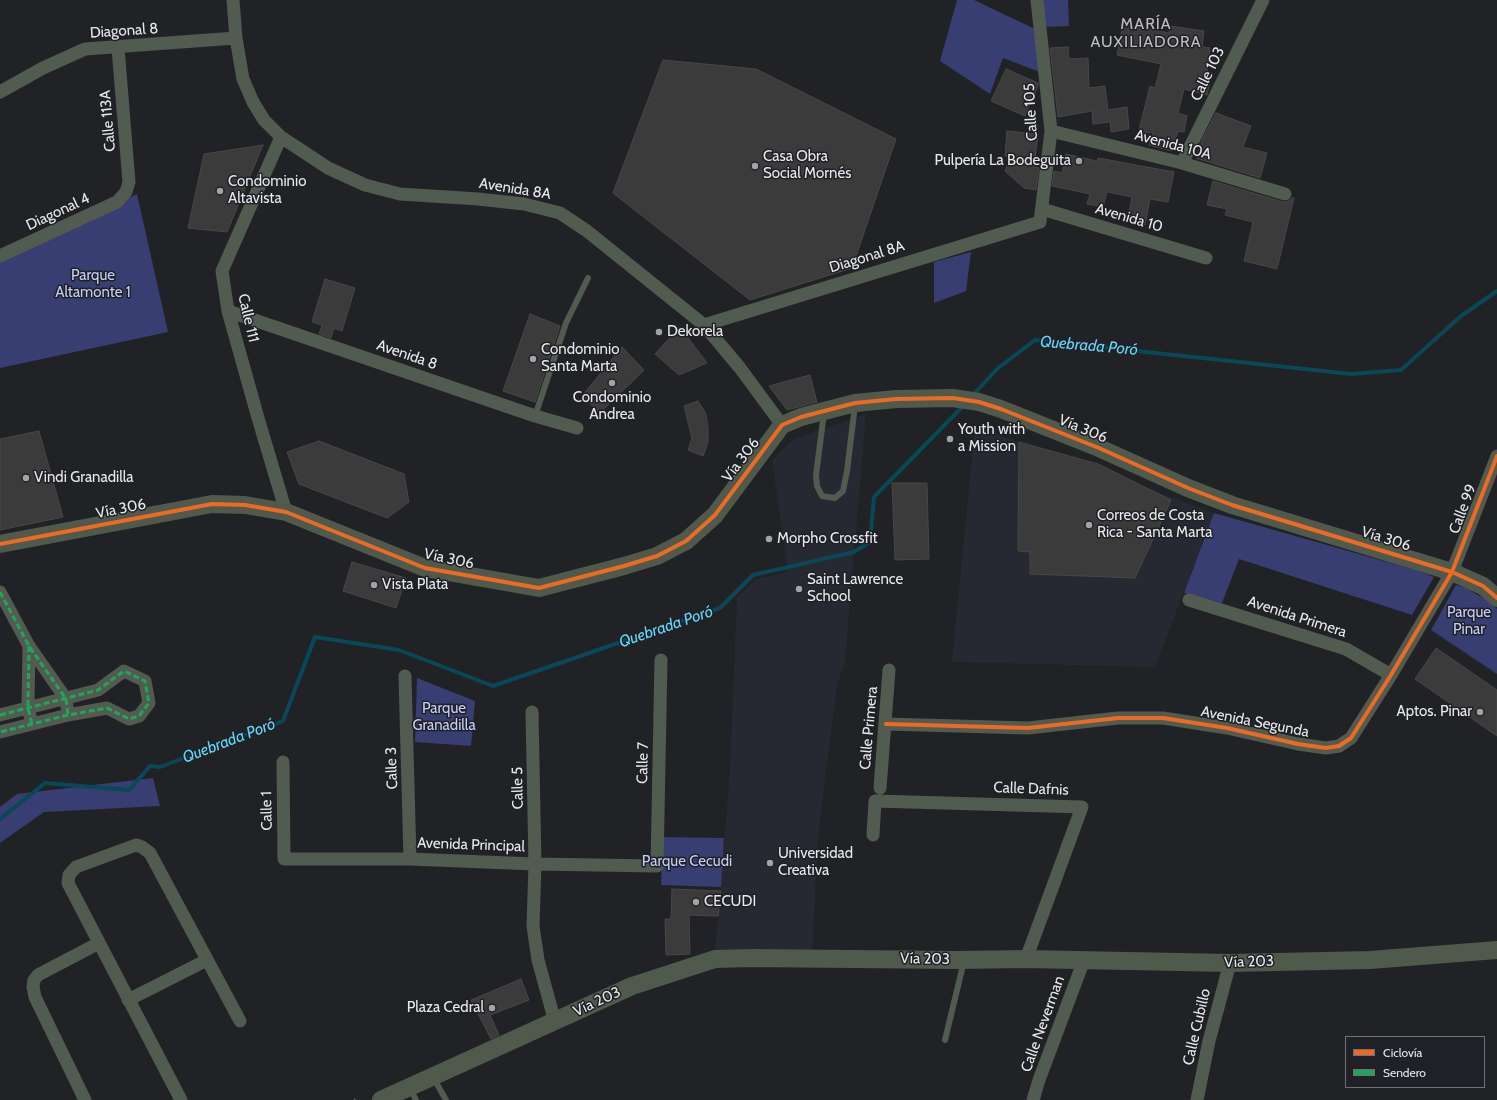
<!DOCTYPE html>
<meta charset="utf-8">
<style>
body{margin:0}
#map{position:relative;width:1497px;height:1100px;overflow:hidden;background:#212225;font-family:Cabin,sans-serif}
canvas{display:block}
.legend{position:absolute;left:1345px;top:1036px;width:140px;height:52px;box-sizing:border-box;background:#202126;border:1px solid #707175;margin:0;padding:5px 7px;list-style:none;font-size:12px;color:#e7e8eb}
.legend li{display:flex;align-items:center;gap:8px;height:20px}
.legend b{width:20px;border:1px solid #707175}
</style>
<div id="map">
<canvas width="1497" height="1100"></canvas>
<ul class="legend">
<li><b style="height:5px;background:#ed6a23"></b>Ciclovía</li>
<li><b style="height:5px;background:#20a55d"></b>Sendero</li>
</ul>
</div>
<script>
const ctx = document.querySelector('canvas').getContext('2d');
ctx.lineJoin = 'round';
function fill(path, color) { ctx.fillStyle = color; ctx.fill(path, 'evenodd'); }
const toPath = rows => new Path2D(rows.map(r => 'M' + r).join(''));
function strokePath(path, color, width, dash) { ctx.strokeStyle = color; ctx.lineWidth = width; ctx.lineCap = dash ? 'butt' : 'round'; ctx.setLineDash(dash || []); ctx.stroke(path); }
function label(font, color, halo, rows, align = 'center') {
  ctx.font = font + ' Cabin,sans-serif'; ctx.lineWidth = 3; ctx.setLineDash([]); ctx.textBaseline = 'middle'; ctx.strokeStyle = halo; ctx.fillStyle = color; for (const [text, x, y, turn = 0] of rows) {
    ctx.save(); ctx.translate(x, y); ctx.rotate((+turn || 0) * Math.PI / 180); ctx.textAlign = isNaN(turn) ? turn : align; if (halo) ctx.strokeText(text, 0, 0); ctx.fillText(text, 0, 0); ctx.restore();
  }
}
fill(toPath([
 [866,414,845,661,837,686,823,794,818,839,812,952,715,951,721,887,730,768,737,598,756,579,788,572,772,460,794,439],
 [975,426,1214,513,1155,667,952,662]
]), '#272932');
fill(toPath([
 [957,0,974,0,1035,29,1040,72,1003,58,990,94,940,61],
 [1042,0,1068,0,1069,26,1043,27],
 [137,194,168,332,0,368,0,261],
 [971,252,966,291,934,303,934,262],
 [1214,513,1419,571,1434,577,1412,615,1239,559,1222,603,1184,593],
 [1456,585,1466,588,1488,601,1497,609,1497,674,1431,630],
 [417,678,475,701,471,746,415,742],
 [153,778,160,806,44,812,0,843,0,807,17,794],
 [663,837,724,838,721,887,661,885]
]), '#383d72');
strokePath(toPath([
 [972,396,997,369,1035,340,1351,374,1401,370,1461,316,1497,291],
 [0,819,45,783,129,790,150,766,160,767,283,721,315,637,399,650,493,686,720,608,753,575,854,552,870,542,874,497,965,404]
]), '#084857', 4);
const building = toPath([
 [1123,24,1169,33,1170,26,1204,31,1202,47,1210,48,1207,71,1212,73,1207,95,1184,89,1178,113,1187,116,1184,132,1178,131,1172,151,1149,145,1153,132,1138,134,1150,86,1155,88,1161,64,1117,55,1123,24],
 [1068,47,1069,59,1088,58,1089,88,1105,86,1108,110,1127,107,1129,129,1111,132,1110,122,1093,124,1092,111,1058,117,1050,48,1068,47],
 [663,60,756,69,896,139,852,268,750,300,613,193,663,60],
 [1006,69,1038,83,1038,86,1025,116,991,101,1006,69],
 [1216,113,1251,126,1243,147,1267,153,1260,178,1196,158,1203,138,1216,113],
 [1007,131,1038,134,1034,167,1039,168,1036,190,1024,188,1005,171,1010,157,1005,156,1007,131],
 [263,145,227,232,188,228,204,154,263,145],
 [1066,154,1097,161,1098,158,1174,172,1168,202,1150,199,1145,225,1127,222,1132,197,1107,192,1103,207,1087,204,1090,194,1052,186,1054,171,1062,173,1066,154],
 [1213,181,1283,202,1287,202,1292,198,1294,198,1277,269,1244,261,1253,222,1225,215,1227,209,1207,205,1213,181],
 [325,279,355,288,342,331,334,328,331,338,319,334,322,325,312,322,325,279],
 [530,314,560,326,535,402,503,391,530,314],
 [680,327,707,363,679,375,655,354,680,327],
 [622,347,644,370,600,413,582,396,622,347],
 [810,375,817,402,787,410,769,386,810,375],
 [698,401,706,414,708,428,708,442,703,456,688,450,692,438,684,406,698,401],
 [39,431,63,517,0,530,0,439,39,431],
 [319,441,404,474,409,502,387,518,299,484,287,452,319,441],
 [1019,442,1098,464,1171,500,1135,578,1030,574,1030,552,1018,551,1019,442],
 [892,483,927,483,929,559,895,560,892,483],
 [352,562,406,578,396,608,343,591,352,562],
 [1436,648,1497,690,1497,736,1415,679,1436,648],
 [672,889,721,891,718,916,689,915,690,954,666,955,665,919,671,919,672,889],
 [521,979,529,1000,490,1015,499,1035,491,1039,471,1000,521,979]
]);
fill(building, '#3c3b3c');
strokePath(building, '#484748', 1);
strokePath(toPath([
 [354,1100,357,1099]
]), '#575d55', 2.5, [2, 2]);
strokePath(toPath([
 [824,413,816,475,817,486,822,496,835,498,843,491,847,471,855,405],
 [535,416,566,323,588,278],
 [945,1040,964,961],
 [433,1077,446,1100],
 [410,1089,416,1100]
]), '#525b4f', 6);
strokePath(toPath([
 [233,0,236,38,243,79,253,102,264,120,281,137,328,168,365,185,400,194,478,199,524,204,560,213,587,231,704,325,740,368,782,425],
 [0,92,43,68,85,49,236,38],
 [1051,131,1182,163,1285,194],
 [281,137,222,271,228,311,258,418,286,512],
 [1182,163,1263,0],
 [1042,209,1206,258],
 [0,256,117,202,126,192,129,182,118,48],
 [228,311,535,416,577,428],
 [704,325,1040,222,1051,131,1037,0],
 [0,592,29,646,66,699,67,707],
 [1189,600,1346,649,1391,675],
 [29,646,28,708,30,716],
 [405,676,410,859],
 [532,712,535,864,533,926,538,960,555,1022],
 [0,715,98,690,124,671,145,681,149,703,139,716,129,719,107,708,68,715,0,732],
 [886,724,1028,728,1118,718,1163,718,1227,728,1298,744,1326,748,1339,746,1351,738,1391,675,1452,572,1497,456],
 [283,762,284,859,410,859,535,864,657,866,661,660],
 [880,788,889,670],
 [873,835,875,801,1082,807,1026,959],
 [128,1000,207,960],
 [85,1100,35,997,33,987,34,980,38,975,99,943],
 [181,1100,68,883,69,875,76,867,136,845,142,847,150,853,240,1021],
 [1033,1100,1039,1080,1084,960],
 [1197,1100,1209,1041,1230,963]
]), '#525b4f', 13);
strokePath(toPath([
 [0,544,212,504,245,505,286,512,425,568,539,588,624,566,657,556,686,541,715,515,782,425,801,417,855,403,896,399,953,398,979,402,1001,409,1099,448,1188,488,1232,505,1452,572,1483,586,1497,598],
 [381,1100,632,986,715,959,751,958,955,960,1026,959,1230,963,1370,960,1497,950]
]), '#4f5a4c', 18);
strokePath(toPath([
 [0,592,29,646,66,699,68,715],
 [29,646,28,708,32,724],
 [0,715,98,690,124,671,145,681,149,703,139,716,129,719,107,708,68,715,0,732]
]), '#20a55d', 3, [6, 3]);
strokePath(toPath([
 [0,544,212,504,245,505,286,512,425,568,539,588,624,566,657,556,686,541,715,515,782,425,801,417,855,403,896,399,953,398,979,402,1001,409,1099,448,1188,488,1232,505,1452,572,1483,586,1497,598],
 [886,724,1028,728,1118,718,1163,718,1227,728,1298,744,1326,748,1339,746,1351,738,1391,675,1452,572,1497,456]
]), '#ed6a23', 4);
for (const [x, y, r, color] of [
 [1079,161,4,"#a2a3a6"],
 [755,166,4,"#a2a3a6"],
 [220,191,4,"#a2a3a6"],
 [659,332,4,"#a2a3a6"],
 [533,359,4,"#a2a3a6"],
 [612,383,4,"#a2a3a6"],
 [950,439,4,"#a2a3a6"],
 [26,478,4,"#a2a3a6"],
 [1089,525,4,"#a2a3a6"],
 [769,539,4,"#a2a3a6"],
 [374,585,4,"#a2a3a6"],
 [799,589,4,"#a2a3a6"],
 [1480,712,4,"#a2a3a6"],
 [770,863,4,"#a2a3a6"],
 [696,902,4,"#a2a3a6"],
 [492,1008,4,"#a2a3a6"]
]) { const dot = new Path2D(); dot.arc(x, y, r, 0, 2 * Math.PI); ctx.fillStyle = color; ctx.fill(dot); strokePath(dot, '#202126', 1.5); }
label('15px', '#e7e8eb', '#202126', [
 ["Diagonal 8",124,31,-4],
 ["Calle 103",1208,74,-64],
 ["Calle 105",1031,112,-93],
 ["Calle 113A",108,121,-95],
 ["Avenida 10A",1173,145,15],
 ["Avenida 8A",515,189,9],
 ["Diagonal 4",58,212,-25],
 ["Avenida 10",1129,218,16],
 ["Diagonal 8A",867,257,-17],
 ["Calle 111",248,318,77],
 ["Avenida 8",407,355,19],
 ["Vía 306",1083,429,22],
 ["Vía 306",741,460,-53],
 ["Vía 306",121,509,-11],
 ["Calle 99",1463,509,-69],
 ["Vía 306",1386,539,17],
 ["Vía 306",449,559,12],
 ["Avenida Primera",1297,617,18],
 ["Avenida Segunda",1255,722,11],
 ["Calle Primera",869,728,-85],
 ["Calle 7",643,763,-89],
 ["Calle 3",392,768,-92],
 ["Calle 5",518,788,-91],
 ["Calle Dafnis",1031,789,2],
 ["Calle 1",267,811,-91],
 ["Avenida Principal",471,845,2],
 ["Vía 203",925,959,1],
 ["Vía 203",1249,962,-2],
 ["Vía 203",597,1002,-25],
 ["Calle Neverman",1043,1024,-70],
 ["Calle Cubillo",1197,1027,-77]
]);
label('15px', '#e7e8eb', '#202126', [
 ["Casa Obra",763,157],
 ["Social Mornés",763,174],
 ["Pulpería La Bodeguita",1071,161,"right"],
 ["Condominio",228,182],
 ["Altavista",228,199],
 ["Dekorela",667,332],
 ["Condominio",541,350],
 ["Santa Marta",541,367],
 ["Condominio",612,398,"center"],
 ["Andrea",612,415,"center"],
 ["Youth with",958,430],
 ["a Mission",958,447],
 ["Vindi Granadilla",34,478],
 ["Correos de Costa",1097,516],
 ["Rica - Santa Marta",1097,533],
 ["Morpho Crossfit",777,539],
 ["Saint Lawrence",807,580],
 ["School",807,597],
 ["Vista Plata",382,585],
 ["Aptos. Pinar",1472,712,"right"],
 ["Universidad",778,854],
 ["Creativa",778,871],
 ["CECUDI",704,902],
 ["Plaza Cedral",484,1008,"right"]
], 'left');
label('15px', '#c6cdf6', '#202126', [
 ["Parque",93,276],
 ["Altamonte 1",93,293],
 ["Parque",1469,613],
 ["Pinar",1469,630],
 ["Parque",444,709],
 ["Granadilla",444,726],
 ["Parque Cecudi",687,862]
]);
ctx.letterSpacing = '1px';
label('16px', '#bebfc5', '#202126', [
 ["MARÍA",1146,24],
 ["AUXILIADORA",1146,42]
]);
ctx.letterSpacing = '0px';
label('italic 16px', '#63d7f8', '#202126', [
 ["Quebrada Poró",1089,346,5],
 ["Quebrada Poró",666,627,-19],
 ["Quebrada Poró",229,741,-21]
]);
</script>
